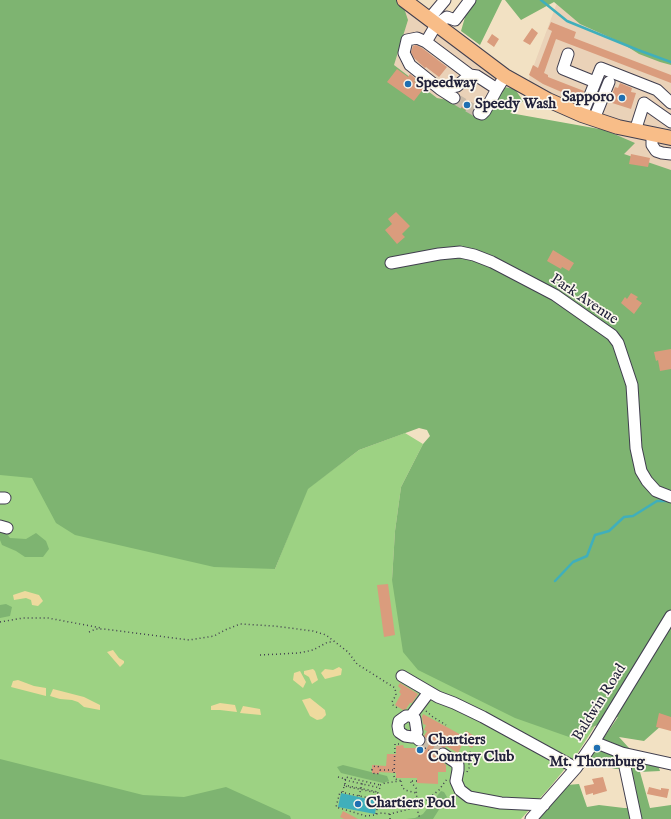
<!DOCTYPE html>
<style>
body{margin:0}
canvas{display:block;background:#f2e1c3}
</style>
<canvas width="671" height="819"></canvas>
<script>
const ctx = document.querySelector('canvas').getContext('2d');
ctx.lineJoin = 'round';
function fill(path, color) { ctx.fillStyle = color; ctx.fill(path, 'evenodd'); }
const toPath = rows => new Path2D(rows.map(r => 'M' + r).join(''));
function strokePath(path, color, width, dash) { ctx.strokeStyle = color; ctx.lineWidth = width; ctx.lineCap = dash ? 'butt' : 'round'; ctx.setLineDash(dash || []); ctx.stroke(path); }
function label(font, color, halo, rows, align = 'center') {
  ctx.font = font + ' "IM FELL English",serif'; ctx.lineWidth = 3.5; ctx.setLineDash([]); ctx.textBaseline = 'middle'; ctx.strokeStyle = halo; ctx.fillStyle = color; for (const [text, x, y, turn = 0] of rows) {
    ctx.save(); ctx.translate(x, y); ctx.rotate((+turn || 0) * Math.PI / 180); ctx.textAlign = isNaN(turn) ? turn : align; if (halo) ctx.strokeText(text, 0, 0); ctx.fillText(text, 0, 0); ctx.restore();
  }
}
fill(toPath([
 [558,0,671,52,671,186,602,168,605,130,522,93,528,81],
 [404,8,515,89,486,123,377,80]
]), '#ead2b8');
fill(toPath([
 [405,433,423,444,401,487,395,531,392,580,574,730,582,733,595,726,577,754,550,787,521,819,231,819,0,778,0,466,70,465,275,569,307,489,359,450]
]), '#9dd283');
fill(toPath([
 [0,0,396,0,404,8,408,20,394,65,437,98,493,109,504,87,515,89,523,101,510,113,605,130,635,143,624,154,671,170,671,717,644,741,619,737,629,748,625,755,658,765,660,771,640,772,650,808,671,805,671,819,539,819,567,785,579,784,587,807,599,805,624,808,637,808,628,768,616,769,587,762,618,717,595,726,581,733,574,730,569,737,515,718,418,670,403,652,392,580,395,531,401,487,423,444,430,436,427,430,419,428,359,450,308,489,275,569,214,567,75,535,56,523,32,478,0,475],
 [470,0,502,0,480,45,461,31],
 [505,0,671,0,671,65,660,62,639,54,620,42,580,24,554,2,521,20],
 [0,525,10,538,26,539,36,533,46,541,49,549,43,557,25,557,16,551,2,545,0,540],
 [6,604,12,607,10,616,0,618,0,605],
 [0,759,143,795,184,797,226,787,290,816,291,819,0,819],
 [343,765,387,776,389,781,383,783,341,773,337,767],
 [441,791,444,792,447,797,433,819,406,819,415,818,423,814]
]), '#7eb471');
fill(toPath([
 [25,591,39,595,43,601,38,606,32,605,31,600,26,598,14,600,13,595],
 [113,650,119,658,124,661,124,663,120,667,107,652],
 [339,667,342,669,341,675,325,679,321,673,325,669,333,670],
 [313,669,315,671,318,680,312,684,309,677,304,674,304,671],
 [300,671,306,682,303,688,293,680,294,673],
 [18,680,34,686,46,688,46,696,11,687,13,681],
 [53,689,84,697,100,705,100,710,84,707,78,702,72,700,60,699,50,696],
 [310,698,325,710,326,715,322,719,317,720,310,716,302,700],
 [220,703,235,705,237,712,220,710,211,710,211,706],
 [243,706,260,709,261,715,240,713]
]), '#eeda9e');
fill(toPath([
 [341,793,377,801,375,814,338,807]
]), '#40afbb');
strokePath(toPath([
 [541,0,567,21,638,50,671,62],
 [555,581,573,562,587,556,595,535,609,531,624,517,633,516,657,501,670,501]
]), '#40afbb', 2.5);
fill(toPath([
 [551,22,576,32,574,38,671,75,671,83,556,39,544,73,548,75,548,77,584,91,580,100,543,84,529,75,533,65,538,68,552,31,548,29],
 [532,28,538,33,530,45,523,41],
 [492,34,499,39,494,47,487,42],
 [416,45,422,48,447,67,439,77,426,67,425,68,414,58,411,52,413,46],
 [397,69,408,77,410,74,416,79,414,81,424,88,414,101,387,82],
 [620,83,632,88,631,92,636,93,631,109,609,102,615,87,618,88],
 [461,97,477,106,474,108,472,114,456,104,460,101],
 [631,154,650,158,648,167,629,164],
 [396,212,410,226,402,234,405,237,397,244,385,230,392,224,388,219],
 [553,250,574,263,569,271,562,267,561,269,547,261],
 [631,293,638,297,636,299,642,303,634,314,621,303,625,297,627,299],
 [671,349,671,369,660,371,658,360,656,361,654,352],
 [388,584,395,635,384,637,377,585],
 [400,683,418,694,412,703,410,703,406,709,403,710,395,705,401,694,399,692,401,689,398,686],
 [659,713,671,717,671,731,656,727],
 [423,714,463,736,466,731,478,738,472,748,463,743,458,753,446,746,445,748,440,748,437,750,436,754,437,757,446,765,446,772,438,772,438,784,417,783,417,778,396,778,396,773,379,772,379,774,372,773,372,765,386,766,387,754,396,754,396,746,403,745,404,748,417,748,424,745,426,741,424,736,427,731,424,730,426,725,423,724,422,717],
 [603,777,607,791,593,795,593,793,586,795,584,786,594,784,592,779],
 [649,787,661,790,661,788,669,789,667,798,647,794],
 [343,811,358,819,344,819,340,817]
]), '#da9c7d');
strokePath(toPath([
 [454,98,479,113],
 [419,740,443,754]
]), '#c8bba8', 11, [11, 5.5]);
const minor = toPath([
 [470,0,455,20,447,17,436,25,426,42,470,75,477,76,497,89,505,76],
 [429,19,445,0],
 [426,42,417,38,407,40,404,53,410,65,440,89,457,86,470,75],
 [568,54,563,69,595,82],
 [440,89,454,98],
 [479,113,482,114,485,111,497,89],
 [582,115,601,68,657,90,671,103],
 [594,119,609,82],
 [635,131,644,103,671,122],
 [652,134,652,145,656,151,662,153,671,154],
 [391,263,439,254,460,252,474,255,492,262,555,295,612,335,618,343,632,385,636,448,641,471,647,481,656,491,671,497],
 [0,498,5,498],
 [0,526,7,528],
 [402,676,438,697,454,703,483,717,576,768],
 [411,716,406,716,399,721,398,726,399,732,405,736,412,737,415,736],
 [419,740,415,736,417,732,415,719,411,716,429,692],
 [594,742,622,753,671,764],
 [622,753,636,819],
 [443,754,455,762,458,765,458,770,456,781,460,790,469,797,501,803,544,805],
 [531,819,576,768,594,742,671,616]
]);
const major = toPath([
 [404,0,505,76,548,100,582,115,618,127,671,138]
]);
strokePath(minor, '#413f4f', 13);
strokePath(major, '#413f4f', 16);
strokePath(toPath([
 [0,622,23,618,48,618,101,628],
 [89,632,96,629,104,629,189,640,214,636,225,630,240,624,274,626,313,631,326,635,348,652,357,664,395,688,396,695,392,702,393,705,399,709],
 [260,655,299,653,313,650,328,642,333,642],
 [426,711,433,717,446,725],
 [427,739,440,746],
 [399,744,395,744,394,776,395,779,402,781],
 [425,748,433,753],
 '372 770a4 4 0 1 1 8 0a4 4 0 1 1-8 0Z',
 [380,770,394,770],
 [467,772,469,768,469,757,471,749],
 [338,777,346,779],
 [345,780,346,777,380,785,380,787],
 [401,781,402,787,405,790,416,793],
 [417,781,410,781,416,788,418,812,420,819],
 [345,784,345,780,380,788,378,791],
 [344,785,378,792],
 [380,785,385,783,400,781],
 [343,792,344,786,378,793,377,799],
 [359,796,363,781],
 [376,814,379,800,340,792,336,807,366,816,375,815,376,814,382,813,390,814],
 [390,819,390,814,410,809,428,799,439,790,447,779]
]), '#413f4f', 1.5, [1, 3]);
strokePath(minor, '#fff', 11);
strokePath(major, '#f8bd88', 14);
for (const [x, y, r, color] of [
 [408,84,4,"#1f6fb2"],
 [622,98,4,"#1f6fb2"],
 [467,105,4,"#1f6fb2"],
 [597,748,4,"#1f6fb2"],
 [420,750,4,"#1f6fb2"],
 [358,804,4,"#1f6fb2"]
]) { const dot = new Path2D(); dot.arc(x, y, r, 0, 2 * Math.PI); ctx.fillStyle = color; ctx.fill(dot); strokePath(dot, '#fbf7ec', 1.5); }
label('bold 15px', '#22223b', '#fbf7ec', [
 ["Speedway",416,84],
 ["Sapporo",614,98,"right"],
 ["Speedy Wash",475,105],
 ["Chartiers",428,741],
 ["Country Club",428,758],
 ["Mt. Thornburg",597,763,"center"],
 ["Chartiers Pool",366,804]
], 'left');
label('15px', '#22223b', '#fbf7ec', [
 ["Park Avenue",584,300,34],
 ["Baldwin Road",600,703,-58]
]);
</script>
